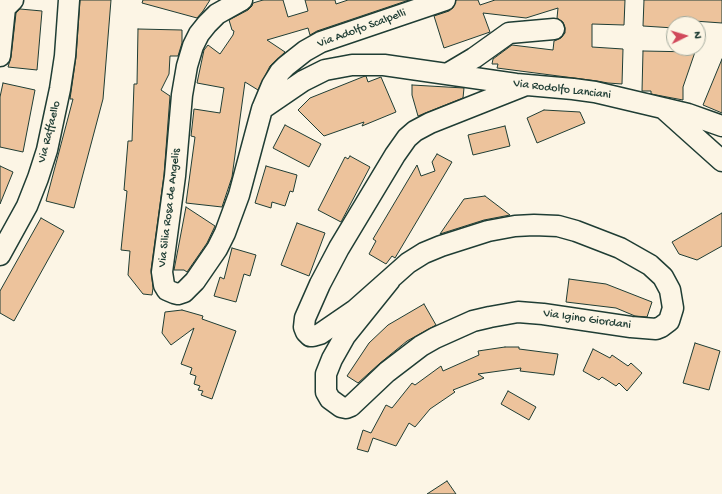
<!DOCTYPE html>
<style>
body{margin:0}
#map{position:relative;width:722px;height:494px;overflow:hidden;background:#fcf5e5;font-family:"Gochi Hand",sans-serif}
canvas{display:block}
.north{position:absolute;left:666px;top:16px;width:40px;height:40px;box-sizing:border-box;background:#fcf5e5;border:1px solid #a4ab9e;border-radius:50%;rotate:85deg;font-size:11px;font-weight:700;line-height:16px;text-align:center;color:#1f3d34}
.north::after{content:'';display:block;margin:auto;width:14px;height:18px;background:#d1495b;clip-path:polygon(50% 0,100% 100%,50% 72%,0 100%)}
</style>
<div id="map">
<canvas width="722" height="494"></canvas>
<div class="north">N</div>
</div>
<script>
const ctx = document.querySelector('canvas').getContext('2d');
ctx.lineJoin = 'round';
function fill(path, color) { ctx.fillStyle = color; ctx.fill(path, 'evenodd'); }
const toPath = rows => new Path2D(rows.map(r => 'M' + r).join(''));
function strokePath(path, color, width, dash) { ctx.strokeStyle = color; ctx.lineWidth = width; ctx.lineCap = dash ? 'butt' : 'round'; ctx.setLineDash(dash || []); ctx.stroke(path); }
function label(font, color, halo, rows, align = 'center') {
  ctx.font = font + ' "Gochi Hand",sans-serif'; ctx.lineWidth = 3.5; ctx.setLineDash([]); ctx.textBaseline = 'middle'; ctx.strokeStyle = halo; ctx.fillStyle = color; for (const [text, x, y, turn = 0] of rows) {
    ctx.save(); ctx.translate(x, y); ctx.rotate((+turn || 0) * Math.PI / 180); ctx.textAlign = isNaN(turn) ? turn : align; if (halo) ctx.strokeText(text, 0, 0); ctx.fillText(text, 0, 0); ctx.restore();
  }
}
const building = toPath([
 [80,0,111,0,103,99,74,208,46,201,73,99,70,99,76,57,80,0],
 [143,0,210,0,203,11,197,18,142,3,143,0],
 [263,0,283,0,288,17,308,11,305,0,335,0,336,4,348,0,409,0,317,31,310,35,308,28,267,40,285,52,270,66,258,90,245,82,232,177,222,207,186,203,195,137,191,136,194,109,220,113,224,88,197,83,204,50,208,45,220,54,233,35,234,31,232,30,229,20,248,10,252,6,253,3,263,0],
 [456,0,478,0,480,5,495,0,625,0,624,25,592,24,592,47,623,49,622,84,608,83,597,81,497,68,498,64,492,64,493,59,512,45,553,50,554,41,561,38,565,33,565,28,563,22,557,18,558,8,526,18,483,13,490,32,444,48,434,16,449,11,453,8,456,0],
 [644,0,722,0,722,23,694,21,694,24,674,24,674,28,643,26,644,0],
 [20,9,42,11,37,70,8,67,11,57,16,13,20,9],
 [138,29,182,30,182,43,178,56,170,56,169,74,161,90,170,96,164,175,151,270,153,288,152,295,143,294,128,275,130,251,121,250,127,191,124,190,128,141,132,141,134,84,137,84,138,29],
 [643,51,695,52,683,87,683,100,651,94,651,91,642,91,643,51],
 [722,59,722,113,703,105,722,59],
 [365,76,366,76,368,82,381,77,396,112,362,126,364,122,324,136,298,110,310,98,365,76],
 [3,83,35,90,23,152,0,147,0,97,3,83],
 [412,85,464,88,463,98,418,116,412,95,412,85],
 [544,110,580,112,585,123,537,143,527,118,544,110],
 [285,125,321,144,309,167,273,148,285,125],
 [505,126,510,146,473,155,468,135,505,126],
 [437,154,452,162,395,258,392,256,386,264,369,254,376,241,373,239,417,165,421,176,435,171,432,162,437,154],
 [350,156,370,167,341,222,318,210,345,157,348,159,350,156],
 [0,166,13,172,0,204,0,166],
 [266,166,297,175,293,192,290,191,285,206,272,202,271,208,255,203,266,166],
 [485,196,510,215,484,220,440,234,464,199,485,196],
 [186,207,215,226,207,243,187,272,184,270,174,270,186,207],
 [722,213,722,246,697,260,679,254,672,242,722,213],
 [41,218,64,231,14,321,0,313,0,291,41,218],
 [297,223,325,233,309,276,281,265,297,223],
 [232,248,256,255,250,276,244,274,236,302,214,296,220,277,224,279,232,248],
 [569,279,606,284,652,302,647,317,635,316,616,308,566,302,569,279],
 [424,304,436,325,407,341,379,364,358,383,347,376,369,343,388,325,424,304],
 [182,310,203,316,202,319,236,331,212,399,201,395,203,391,198,390,200,386,194,384,196,376,190,374,192,368,181,364,194,328,171,345,162,333,165,312,182,310],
 [695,343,720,351,709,390,683,383,695,343],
 [505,347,519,347,519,349,558,354,554,375,520,371,521,368,478,374,484,378,453,390,455,392,430,409,415,427,409,423,396,446,373,438,368,452,357,449,363,430,371,433,386,405,392,408,412,383,415,385,441,366,443,371,479,355,478,351,505,347],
 [593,349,610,358,612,355,628,366,631,363,642,373,627,391,619,383,616,386,602,377,599,380,583,371,593,349],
 [508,391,536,407,529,420,501,404,508,391],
 [447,481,456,494,427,494,447,481]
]);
fill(building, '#edc39c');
strokePath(building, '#1f3d34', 1);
const minor = toPath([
 [242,0,217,14,207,24,199,34,193,46,187,66,182,95,175,176,162,272,164,285,167,290,174,293,178,294,184,292,195,281,217,249,225,233,239,195,262,109,272,85,280,72,286,66,305,51,321,42,445,0],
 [0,56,5,8,13,0],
 [447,74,474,58,509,33,554,29],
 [262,109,303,81,325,70,352,65,384,65,516,84,573,89,595,92,688,114,722,126],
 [664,109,722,161],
 [0,255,27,206,38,178,47,150,60,89,65,56,69,0],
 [390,280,345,336,332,359,326,374,326,392,330,399,341,407,346,408,351,406,387,372,421,346,435,338,473,321,490,317,518,312,543,314,631,327,656,329,661,327,669,321,673,308,670,290,663,277,650,265,620,248,576,231,558,226,534,225,515,226,488,231,441,246,424,253,408,263,355,310,320,334,313,336,310,336,306,332,304,327,305,318,320,284,339,248,395,155,407,138,415,131,430,123,526,85]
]);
strokePath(minor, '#1f3d34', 23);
strokePath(minor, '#fcf5e5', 20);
label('12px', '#1f3d34', '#fcf5e5', [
 ["Via Adolfo Scalpelli",362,29,-20],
 ["Via Rodolfo Lanciani",562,90,7],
 ["Via Raffaello",50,132,-76],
 ["Via Silia Rosa de Angelis",170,208,-83],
 ["Via Igino Giordani",587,320,8]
]);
</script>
